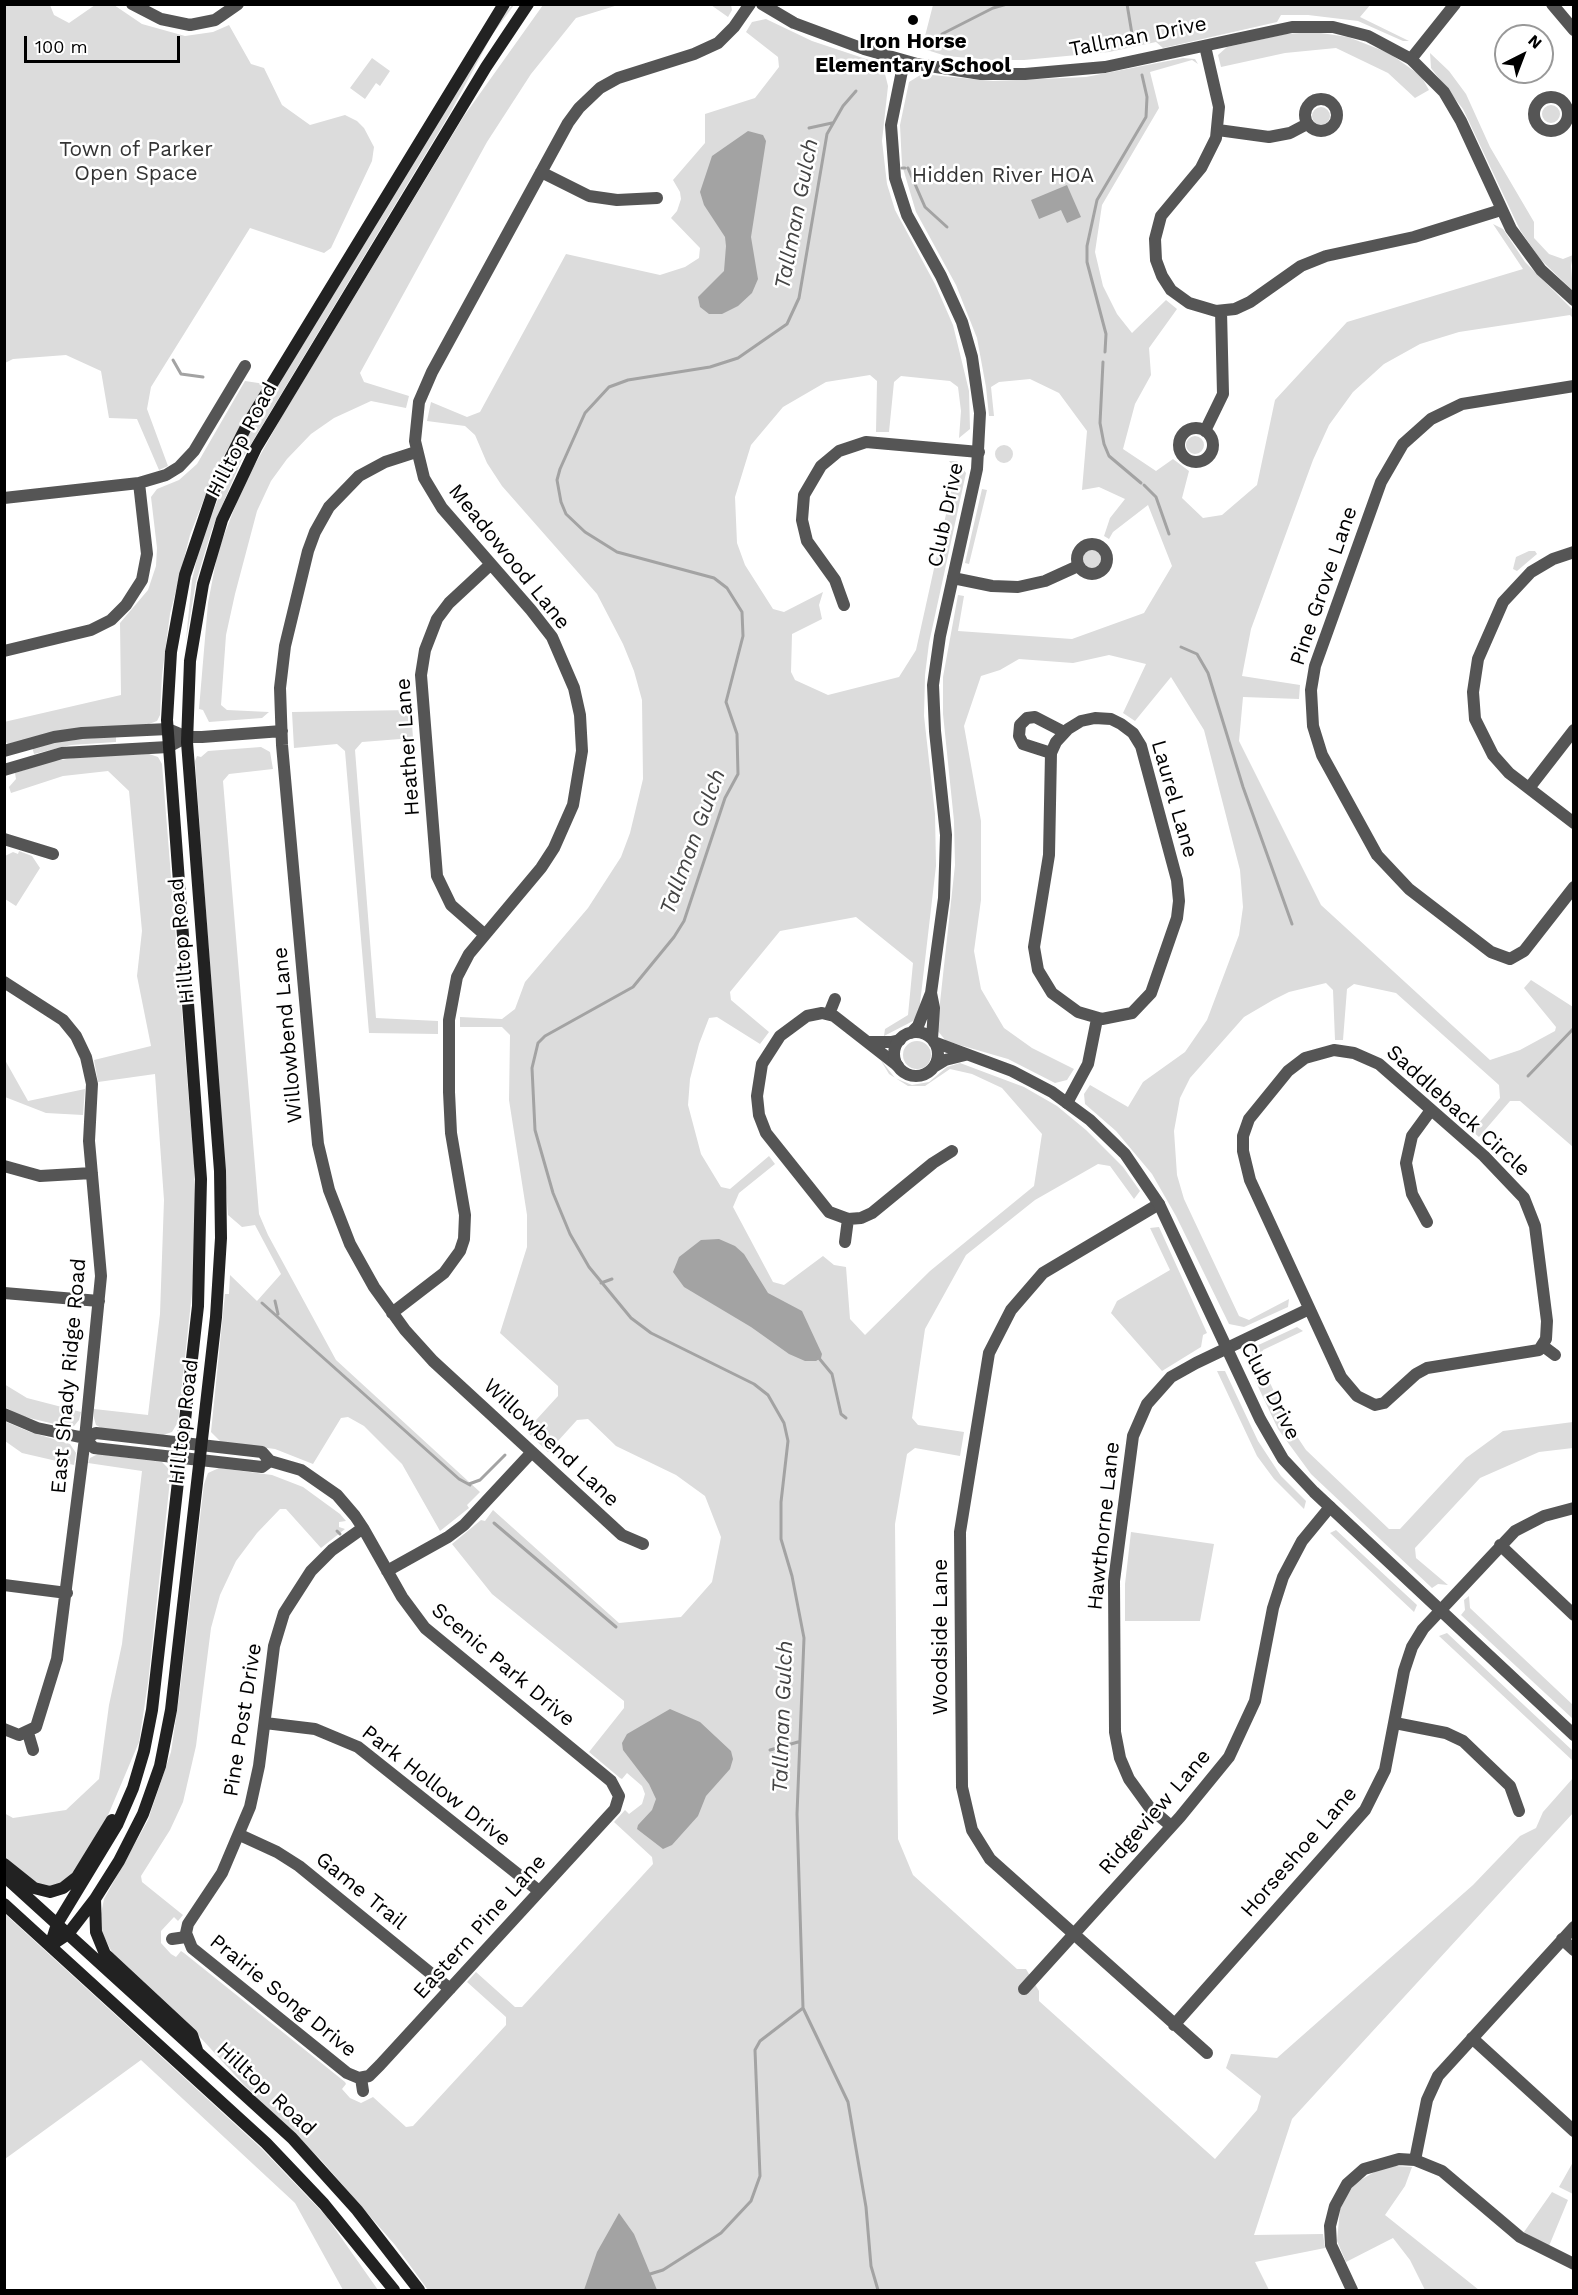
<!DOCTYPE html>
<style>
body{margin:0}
#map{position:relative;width:1578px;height:2295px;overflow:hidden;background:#fff;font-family:"Work Sans",sans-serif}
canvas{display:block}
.frame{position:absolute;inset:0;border:6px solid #000;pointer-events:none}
.north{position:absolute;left:1494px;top:24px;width:60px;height:60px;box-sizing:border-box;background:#fff;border:2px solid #999;border-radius:50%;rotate:42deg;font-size:16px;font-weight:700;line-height:24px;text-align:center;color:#000}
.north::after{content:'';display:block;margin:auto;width:21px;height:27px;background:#000;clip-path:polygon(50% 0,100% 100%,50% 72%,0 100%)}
.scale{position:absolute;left:24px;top:36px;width:156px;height:27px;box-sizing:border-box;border:3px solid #000;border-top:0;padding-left:8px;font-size:18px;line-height:21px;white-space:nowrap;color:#000;-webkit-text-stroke:4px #fff;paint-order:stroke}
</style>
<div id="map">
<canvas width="1578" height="2295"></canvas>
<div class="frame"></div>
<div class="north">N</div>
<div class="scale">100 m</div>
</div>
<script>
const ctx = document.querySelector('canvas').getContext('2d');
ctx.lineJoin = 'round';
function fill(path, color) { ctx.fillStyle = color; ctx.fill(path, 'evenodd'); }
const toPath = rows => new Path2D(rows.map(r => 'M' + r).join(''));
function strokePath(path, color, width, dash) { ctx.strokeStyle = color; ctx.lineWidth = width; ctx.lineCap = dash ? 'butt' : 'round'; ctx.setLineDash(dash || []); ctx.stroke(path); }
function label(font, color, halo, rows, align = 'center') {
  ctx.font = font + ' "Work Sans",sans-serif'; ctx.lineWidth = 5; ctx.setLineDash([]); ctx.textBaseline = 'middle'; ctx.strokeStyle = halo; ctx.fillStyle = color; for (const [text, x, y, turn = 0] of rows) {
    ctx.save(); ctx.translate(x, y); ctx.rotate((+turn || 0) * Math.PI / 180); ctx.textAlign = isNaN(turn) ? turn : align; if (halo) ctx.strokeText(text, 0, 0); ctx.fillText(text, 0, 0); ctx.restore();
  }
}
fill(toPath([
 [5,4,50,5,54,15,69,23,95,5,114,5,142,24,185,36,213,32,229,25,251,64,264,68,282,105,310,125,345,115,357,121,364,128,374,147,372,161,331,248,324,253,250,228,151,387,147,409,168,466,159,470,137,419,109,418,101,371,66,355,13,359,5,363],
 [1371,4,1360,17,1409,41,1403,41,1358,21,1308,15,1281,15,1277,22,1163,48,1156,42,1109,52,1024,60,992,60,946,56,927,50,924,40,933,5],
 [512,5,514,5,492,35,449,115,242,459,212,529,196,582,186,641,179,709,192,580,201,541,229,472,247,436,505,13],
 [543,5,618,5,576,18,531,74,487,142,360,373,364,382,409,396,406,408,371,401,334,418,311,434,287,459,271,481,257,511,235,594,226,635,221,705,227,710,269,712,262,718,209,722,203,710,199,709,208,603,218,551,243,486,282,416,464,116],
 [711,5,731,5,732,10,728,17],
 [766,19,812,41,875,62,884,70,888,86,882,141,887,184,895,210,935,284,953,325,969,391,970,429,959,438,961,411,958,387,950,381,901,376,894,382,889,432,876,432,877,381,870,375,826,382,783,407,751,445,735,497,737,543,745,565,773,609,784,612,823,592,819,605,822,619,792,634,791,672,795,680,828,695,899,677,916,650,956,469,949,461,957,461,966,473,929,643,925,675,924,716,935,814,936,866,919,1012,913,1021,884,1036,885,1029,908,1015,913,963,856,917,780,931,730,992,731,1000,769,1032,760,1044,717,1017,709,1018,699,1044,690,1079,688,1105,701,1154,721,1187,730,1189,769,1156,775,1164,739,1193,733,1207,773,1282,784,1285,823,1256,834,1265,846,1267,850,1319,865,1335,930,1271,1034,1186,1042,1134,1002,1088,972,1074,950,1069,925,1086,908,1086,889,1074,880,1059,895,1078,912,1085,929,1082,947,1067,960,1063,1024,1087,1057,1106,1086,1130,1123,1167,1140,1191,1134,1199,1110,1166,1098,1164,1035,1200,966,1255,925,1329,912,1418,918,1425,964,1432,960,1456,915,1448,907,1454,895,1524,898,1839,913,1875,1017,1969,1026,1969,1039,1991,1039,2001,1215,2159,1257,2110,1261,2096,1226,2068,1231,2054,1277,2058,1473,1885,1520,1836,1536,1828,1543,1812,1573,1778,1573,1813,1292,2119,1254,2235,1323,2234,1325,2248,1255,2262,1269,2290,428,2290,395,2245,321,2160,244,2085,199,2036,116,1960,102,1933,101,1914,104,1899,148,1820,171,1752,180,1690,204,1484,208,1473,219,1468,272,1475,303,1487,340,1514,346,1521,339,1522,339,1527,345,1529,321,1548,286,1509,280,1509,257,1533,236,1561,220,1595,211,1628,196,1746,183,1802,170,1830,141,1876,142,1882,183,1915,178,1921,174,1917,161,1931,161,1943,171,1954,176,1957,181,1951,184,1953,345,2082,346,2084,342,2089,350,2098,361,2103,373,2097,406,2127,413,2126,506,2025,506,2017,467,1982,476,1972,515,2007,522,2007,653,1864,652,1857,614,1822,625,1810,629,1814,642,1804,645,1794,642,1786,627,1773,622,1779,620,1778,589,1752,624,1708,624,1701,492,1594,452,1544,481,1520,485,1521,493,1510,619,1623,681,1617,712,1582,721,1537,705,1496,676,1475,616,1446,588,1419,577,1420,548,1452,526,1431,558,1396,558,1386,500,1333,527,1247,527,1215,509,1100,510,1035,502,1027,460,1027,460,1017,502,1019,515,1009,525,982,588,908,621,857,630,833,643,779,642,700,634,671,623,644,597,594,502,486,487,463,475,435,465,426,427,421,431,402,467,417,480,412,566,254,660,275,685,267,699,258,700,248,671,218,677,211,681,199,680,192,673,180,705,143,705,114,755,98,779,67,778,57,746,32,752,22],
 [1314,32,1348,37,1389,53,1421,76,1429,90,1415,98,1388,73,1336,48,1285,53,1221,67,1218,55,1227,47,1286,34],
 [1430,53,1449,71,1466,94,1490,147,1534,222,1534,238,1549,254,1563,259,1573,255,1571,266,1573,291,1540,259,1520,230,1463,109,1431,68],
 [372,58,390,71,380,86,376,83,365,99,350,88],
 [1183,58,1195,59,1198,64,1192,60,1150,72,1159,108,1102,205,1095,252,1103,286,1117,314,1132,333,1166,300,1177,309,1149,348,1151,375,1135,404,1123,449,1156,471,1173,459,1189,471,1182,498,1203,518,1222,515,1257,485,1275,400,1347,322,1523,269,1493,224,1503,229,1525,262,1573,310,1573,318,1570,315,1459,332,1420,344,1384,364,1353,392,1329,425,1313,460,1251,629,1242,676,1300,685,1299,699,1243,697,1239,741,1321,905,1490,1060,1520,1050,1555,1031,1556,1027,1524,988,1531,980,1573,1007,1573,1147,1520,1101,1510,1101,1479,1137,1472,1131,1500,1098,1499,1085,1396,993,1354,984,1347,989,1343,1040,1335,1040,1333,990,1326,983,1289,992,1273,1000,1244,1017,1190,1078,1180,1098,1174,1131,1177,1175,1184,1199,1239,1316,1249,1320,1289,1299,1288,1307,1244,1327,1229,1324,1176,1216,1152,1174,1116,1131,1085,1104,1084,1094,1090,1085,1128,1107,1143,1082,1185,1052,1207,1020,1239,935,1243,907,1240,870,1204,730,1171,677,1135,721,1123,713,1146,664,1109,655,1073,663,1019,659,1000,670,981,676,964,726,981,821,981,900,974,951,981,989,1004,1028,1032,1048,1074,1069,1067,1080,1055,1083,1008,1059,946,1041,937,1030,955,865,954,821,943,714,943,677,958,595,964,596,958,631,1072,639,1144,613,1172,566,1148,505,1113,532,1109,539,1104,536,1110,518,1125,499,1099,487,1082,490,1087,431,1059,393,1030,379,999,382,991,387,994,416,989,416,986,387,977,338,956,285,916,212,902,165,900,125,909,82,922,74,993,81,1086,77],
 '1542 114a9 9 0 1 1 18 0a9 9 0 1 1-18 0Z',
 '1312 116a9 9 0 1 1 18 0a9 9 0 1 1-18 0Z',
 [245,381,265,384,214,473,190,535,170,614,162,675,160,715,157,721,149,724,8,744,5,741,4,722,121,695,120,623,148,590,156,566,157,548,151,497,157,489,179,480,197,464],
 '1186 445a9 9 0 1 1 18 0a9 9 0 1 1-18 0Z',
 '995 454a9 9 0 1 1 18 0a9 9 0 1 1-18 0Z',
 [982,489,987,490,969,564,965,563],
 '1083 559a9 9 0 1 1 18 0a9 9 0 1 1-18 0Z',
 [1529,551,1535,551,1537,554,1517,571,1513,569,1516,557],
 [411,710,413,738,362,742,355,750,376,1018,438,1021,438,1034,369,1033,345,751,337,744,294,748,292,712],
 [116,736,116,742,71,745,34,754,32,747,54,742],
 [261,747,270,752,273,769,229,774,223,781,259,1214,268,1235,336,1360,480,1492,467,1505,469,1508,440,1531,402,1464,364,1426,348,1417,341,1418,313,1464,275,1449,221,1442,211,1432,225,1294,229,1294,230,1275,257,1301,281,1274,255,1225,242,1227,228,1215,195,761,197,756,201,757,208,751],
 [149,754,158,757,162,764,194,1164,196,1223,192,1293,178,1422,172,1432,163,1435,103,1429,96,1425,94,1418,94,1409,148,1415,160,1314,164,1200,155,1074,98,1082,94,1060,151,1046,137,976,142,931,129,791,108,771,63,776,11,793,9,787,16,779,15,773,53,761,88,756],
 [19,851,32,856,40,868,16,906,5,899,5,856,13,852,18,854],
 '903 1055a14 14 0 1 1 28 0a14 14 0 1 1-28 0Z',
 [5,1060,28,1101,85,1089,83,1115,46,1113,5,1097],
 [1159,1227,1207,1333,1203,1335,1201,1347,1162,1371,1111,1313,1117,1301,1170,1270,1150,1228],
 [1297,1327,1303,1331,1263,1350,1259,1359,1290,1426,1306,1450,1389,1529,1400,1529,1466,1458,1503,1431,1573,1422,1573,1448,1539,1452,1480,1478,1415,1548,1416,1558,1448,1585,1438,1584,1432,1588,1311,1474,1278,1429,1246,1361,1251,1358,1252,1348],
 [1217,1371,1225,1371,1258,1441,1281,1476,1306,1501,1304,1509,1274,1479,1257,1456],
 [4,1384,27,1398,81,1412,79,1420,74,1426,67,1427,21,1416,5,1407],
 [4,1421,30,1432,70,1444,76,1453,74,1465,22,1453,5,1441],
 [98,1454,162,1462,171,1471,148,1683,139,1742,106,1820,74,1874,60,1884,46,1887,40,1886,5,1859,4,1813,13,1818,66,1810,99,1779,109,1705,122,1644,142,1471,88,1463,90,1458],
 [1336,1530,1417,1605,1414,1612,1330,1533],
 [1131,1532,1214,1544,1200,1621,1125,1621,1125,1584],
 [1469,1596,1470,1608,1573,1705,1573,1719,1461,1615,1465,1610,1464,1600],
 [1447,1633,1573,1751,1573,1761,1439,1636],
 [4,1913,261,2148,326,2216,378,2290,343,2290,295,2203,141,2060,5,2159],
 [1573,2162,1573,2194,1559,2187],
 [1395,2166,1412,2167,1405,2186,1385,2215,1479,2290,1425,2290,1410,2260,1393,2238,1346,2262,1337,2241,1340,2209,1350,2190,1357,2182,1378,2170],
 [1552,2192,1568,2200,1549,2246,1524,2232]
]), '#dcdcdc');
fill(toPath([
 [748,131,763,135,766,141,751,237,758,279,752,293,738,306,722,314,709,314,700,307,698,297,724,271,726,246,725,237,704,205,700,192,712,156],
 [1067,185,1081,217,1067,223,1061,210,1039,219,1031,200],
 [719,1239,735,1246,744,1254,768,1293,802,1311,822,1354,821,1358,816,1361,805,1361,789,1354,751,1327,684,1287,673,1272,679,1257,701,1240],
 [670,1709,700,1722,731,1751,733,1759,730,1769,706,1796,698,1816,672,1845,663,1849,637,1829,638,1825,652,1810,656,1799,649,1784,623,1750,622,1743,627,1734],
 [619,2213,634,2234,657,2290,584,2290,597,2252]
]), '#a3a3a3');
strokePath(toPath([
 [1127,4,1133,40],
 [942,34,993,8,1007,4],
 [856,91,843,106,827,134,799,298,787,324,738,358,710,367,628,380,609,387,585,413,560,469,557,480,561,502,566,514,585,532,617,552,714,578,727,588,742,612,743,636,726,702,737,734,738,774,725,798,684,921,674,937,633,987,545,1036,538,1043,532,1068,535,1130,553,1193,570,1234,589,1267,631,1318,651,1333,754,1384,768,1395,784,1423,788,1441,781,1502,781,1539,792,1576,804,1638,797,1814,803,2008,848,2102,866,2207,871,2266,878,2290],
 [809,128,832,123],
 [902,168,905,168],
 [908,168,925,207,947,227],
 [1105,352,1106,334,1087,262,1087,246,1097,200,1146,117,1147,97,1142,75],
 [173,360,181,374,203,377],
 [1103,362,1100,423,1104,444,1109,456,1141,483],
 [1144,485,1156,497,1169,534],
 [1181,647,1197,654,1208,673,1243,787,1292,924],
 [1528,1076,1574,1028],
 [601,1283,612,1279],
 [275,1301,278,1314],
 [262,1303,459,1479,470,1485],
 [818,1357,832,1374,841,1414,846,1418],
 [469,1484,480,1480,505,1455],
 [494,1523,616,1627],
 [337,1531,340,1534],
 [770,1750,798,1742],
 [650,2274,663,2270,721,2233,751,2201,760,2176,755,2050,760,2041,803,2008]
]), '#a3a3a3', 3);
strokePath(toPath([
 [132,4,161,19,190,25,215,20,238,4],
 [1552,4,1574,30],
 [1205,46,1219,107,1216,138,1201,168,1161,216,1155,239,1156,260,1162,276,1171,290,1189,303,1216,311,1235,309,1250,302,1301,266,1326,256,1414,237,1501,210],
 [1411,59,1455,4],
 '1534 114a17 17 0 1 1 34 0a17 17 0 1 1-34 0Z',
 '1305 115a16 16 0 1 1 32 0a16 16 0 1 1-32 0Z',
 [1218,130,1269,137,1290,133,1307,124],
 [541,172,589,196,617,200,657,198],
 '1179 445a17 17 0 1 1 34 0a17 17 0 1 1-34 0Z',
 [1205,431,1223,394,1221,311],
 [416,452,385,462,359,476,329,507,315,532,308,551,285,646,280,688,282,745,318,1144,329,1190,350,1244,374,1287,405,1330,433,1361,622,1535,643,1544],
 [4,498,139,483,166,475,179,467,194,451,245,366],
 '1077 559a15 15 0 1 1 30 0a15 15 0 1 1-30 0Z',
 [1574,552,1553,559,1531,572,1503,602,1478,659,1473,692,1475,719,1493,755,1509,773,1574,823],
 [953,578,992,586,1018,587,1045,581,1078,566],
 [844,605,835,580,807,541,802,520,804,495,821,466,839,451,866,442,979,452],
 [4,651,91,630,111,620,126,605,142,580,147,554,139,483],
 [1095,718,1111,719,1121,724,1133,733,1141,746,1177,880,1179,901,1177,918,1151,993,1132,1013,1102,1019,1078,1012,1052,993,1038,970,1034,947,1049,855,1051,753,1056,742,1068,729,1081,721,1095,718],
 [4,751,54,737,82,733,168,729,187,737,202,737,282,731],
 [1051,753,1023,744,1019,736,1020,725,1027,718,1035,717,1064,732],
 [4,770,62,753,168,747,187,737],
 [1529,788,1574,730],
 [4,839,53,854],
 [484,934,451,905,437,876,421,675,425,650,437,619,449,603,491,564],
 [1510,959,1491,952,1409,889,1377,855,1322,755,1313,726,1311,690,1315,666,1381,482,1403,444,1431,419,1462,404,1574,386],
 [1510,959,1524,951,1574,887],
 [4,982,63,1020,76,1036,86,1057,92,1084,89,1141,101,1276,85,1438,57,1659,36,1727,19,1735,4,1729],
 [829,1014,835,999],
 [868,1042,891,1042,900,1040],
 [1334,1050,1354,1053,1379,1064,1484,1156,1524,1198,1535,1226,1547,1321,1546,1339,1539,1350,1427,1368,1416,1374,1384,1403,1375,1405,1357,1396,1341,1377,1250,1180,1243,1151,1243,1136,1249,1119,1288,1071,1305,1058,1334,1050],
 [898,1066,834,1016,822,1013,807,1016,780,1036,762,1064,757,1096,759,1115,766,1133,829,1212,848,1219,861,1218,872,1213,933,1163,952,1151],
 [1067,1103,1088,1064,1097,1019],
 [4,1166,40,1176,92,1173],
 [1159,1204,1043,1273,1011,1310,989,1353,960,1532,962,1787,972,1830,990,1859,1207,2053],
 [1427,1222,1412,1194,1406,1163,1412,1136,1431,1110],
 [845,1242,848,1219],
 [4,1293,99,1301],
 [392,1313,444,1273,460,1251,464,1239,465,1215,451,1133,449,1092,449,1020,457,977,469,954,541,868,554,848,573,805,582,751,580,715,574,688,552,637,531,610,442,508,424,478,415,441,419,402,432,372,568,123,579,108,600,88,618,78,694,54,718,43,734,27,750,4],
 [1543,1346,1555,1355],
 [4,1414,37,1428,75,1436,85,1438,96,1433,262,1452,270,1461],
 [85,1438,94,1448,262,1467,270,1461],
 [270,1461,301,1470,337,1495,355,1516,363,1528,402,1597,425,1628,611,1781,619,1796,615,1809,380,2065,369,2076,359,2078,347,2073,192,1948,186,1933,188,1924,222,1873,250,1807,259,1766,274,1646,284,1613,311,1571,332,1550,363,1528],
 [1500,1545,1574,1615],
 [387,1571,448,1537,464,1525,532,1452],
 [4,1585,67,1593],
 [265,1723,315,1729,358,1747,539,1891],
 [1395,1723,1446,1733,1463,1741,1510,1786,1519,1811],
 [28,1733,33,1750],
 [1171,1826,1150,1808,1129,1779,1120,1758,1115,1732,1114,1581,1133,1436,1147,1404,1171,1377,1196,1363,1309,1309],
 [240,1835,277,1852,299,1866,450,1989],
 [172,1939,186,1937],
 [1562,1939,1574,1950],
 [1024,1989,1180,1817,1229,1757,1255,1701,1273,1608,1283,1577,1302,1541,1330,1507],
 [1174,2025,1365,1810,1385,1770,1404,1671,1412,1647,1423,1629,1515,1531,1544,1516,1574,1508],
 [1472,2038,1574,2131],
 [361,2078,363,2091],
 [1415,2160,1427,2100,1438,2076,1574,1927],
 [1352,2290,1331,2245,1330,2226,1335,2206,1347,2184,1364,2169,1399,2159,1415,2160,1442,2171,1520,2237,1574,2264]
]), '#555', 12);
strokePath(toPath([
 [762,4,794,23,864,49,917,64,981,74,1025,74,1105,67,1292,27,1333,27,1368,36,1411,59,1444,92,1461,121,1511,229,1541,270,1574,300],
 [904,61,891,125,895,178,907,215,941,276,962,322,972,357,980,413,977,469,940,636,933,685,935,731,946,835,944,898,931,993,918,1026,911,1033],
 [931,993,934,1008,932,1039],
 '894 1054a22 22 0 1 1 44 0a22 22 0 1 1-44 0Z',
 [934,1042,1012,1071,1052,1092,1090,1120,1125,1154,1159,1204,1260,1419,1283,1459,1314,1492,1574,1735],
 [935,1066,945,1060,965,1055]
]), '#555', 12);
strokePath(toPath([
 [4,1864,34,1888,50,1892,63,1888,77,1877,112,1820],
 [4,1876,292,2138,357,2210,419,2290],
 [95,1899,96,1932,105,1954,192,2035,197,2050],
 [4,1904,266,2143,324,2204,394,2290],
 [50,1946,68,1934,95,1899,119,1861,143,1814,160,1766,171,1710,216,1317,221,1238,220,1171,187,742,190,661,203,584,222,520,256,448,486,67,528,4],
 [50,1946,57,1924,117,1825,133,1788,144,1751,152,1710,198,1306,201,1179,167,720,171,652,185,575,213,492,247,425,504,4]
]), '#222', 12);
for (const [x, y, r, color] of [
 [913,20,6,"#000"]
]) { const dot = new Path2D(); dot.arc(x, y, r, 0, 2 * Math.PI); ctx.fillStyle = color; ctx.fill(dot); strokePath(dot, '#fff', 2); }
label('21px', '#000', '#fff', [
 ["Tallman Drive",1138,37,-11],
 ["Hilltop Road",242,440,-62],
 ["Club Drive",946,515,-78],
 ["Meadowood Lane",509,557,51],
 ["Pine Grove Lane",1324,586,-71],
 ["Heather Lane",408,747,-94],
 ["Laurel Lane",1174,799,74],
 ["Hilltop Road",182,941,-95],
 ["Willowbend Lane",288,1035,-95],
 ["Saddleback Circle",1458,1111,42],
 ["East Shady Ridge Road",69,1376,-85],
 ["Club Drive",1270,1391,63],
 ["Hilltop Road",184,1422,-83],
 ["Willowbend Lane",551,1443,43],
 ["Hawthorne Lane",1104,1526,-84],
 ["Woodside Lane",941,1637,-90],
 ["Scenic Park Drive",503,1665,40],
 ["Pine Post Drive",243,1720,-81],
 ["Park Hollow Drive",436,1786,38],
 ["Ridgeview Lane",1155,1812,-49],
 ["Horseshoe Lane",1299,1852,-49],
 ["Game Trail",361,1891,39],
 ["Eastern Pine Lane",480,1927,-48],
 ["Prairie Song Drive",283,1996,39],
 ["Hilltop Road",266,2089,43]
]);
label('bold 21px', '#000', '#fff', [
 ["Iron Horse",913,42],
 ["Elementary School",913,66]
]);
label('21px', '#333', '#fff', [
 ["Town of Parker",136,150],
 ["Open Space",136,174],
 ["Hidden River HOA",1003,176]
]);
label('italic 22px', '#444', '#fff', [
 ["Tallman Gulch",797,214,-79],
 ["Tallman Gulch",693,842,-70],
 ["Tallman Gulch",783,1717,-88]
]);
</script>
